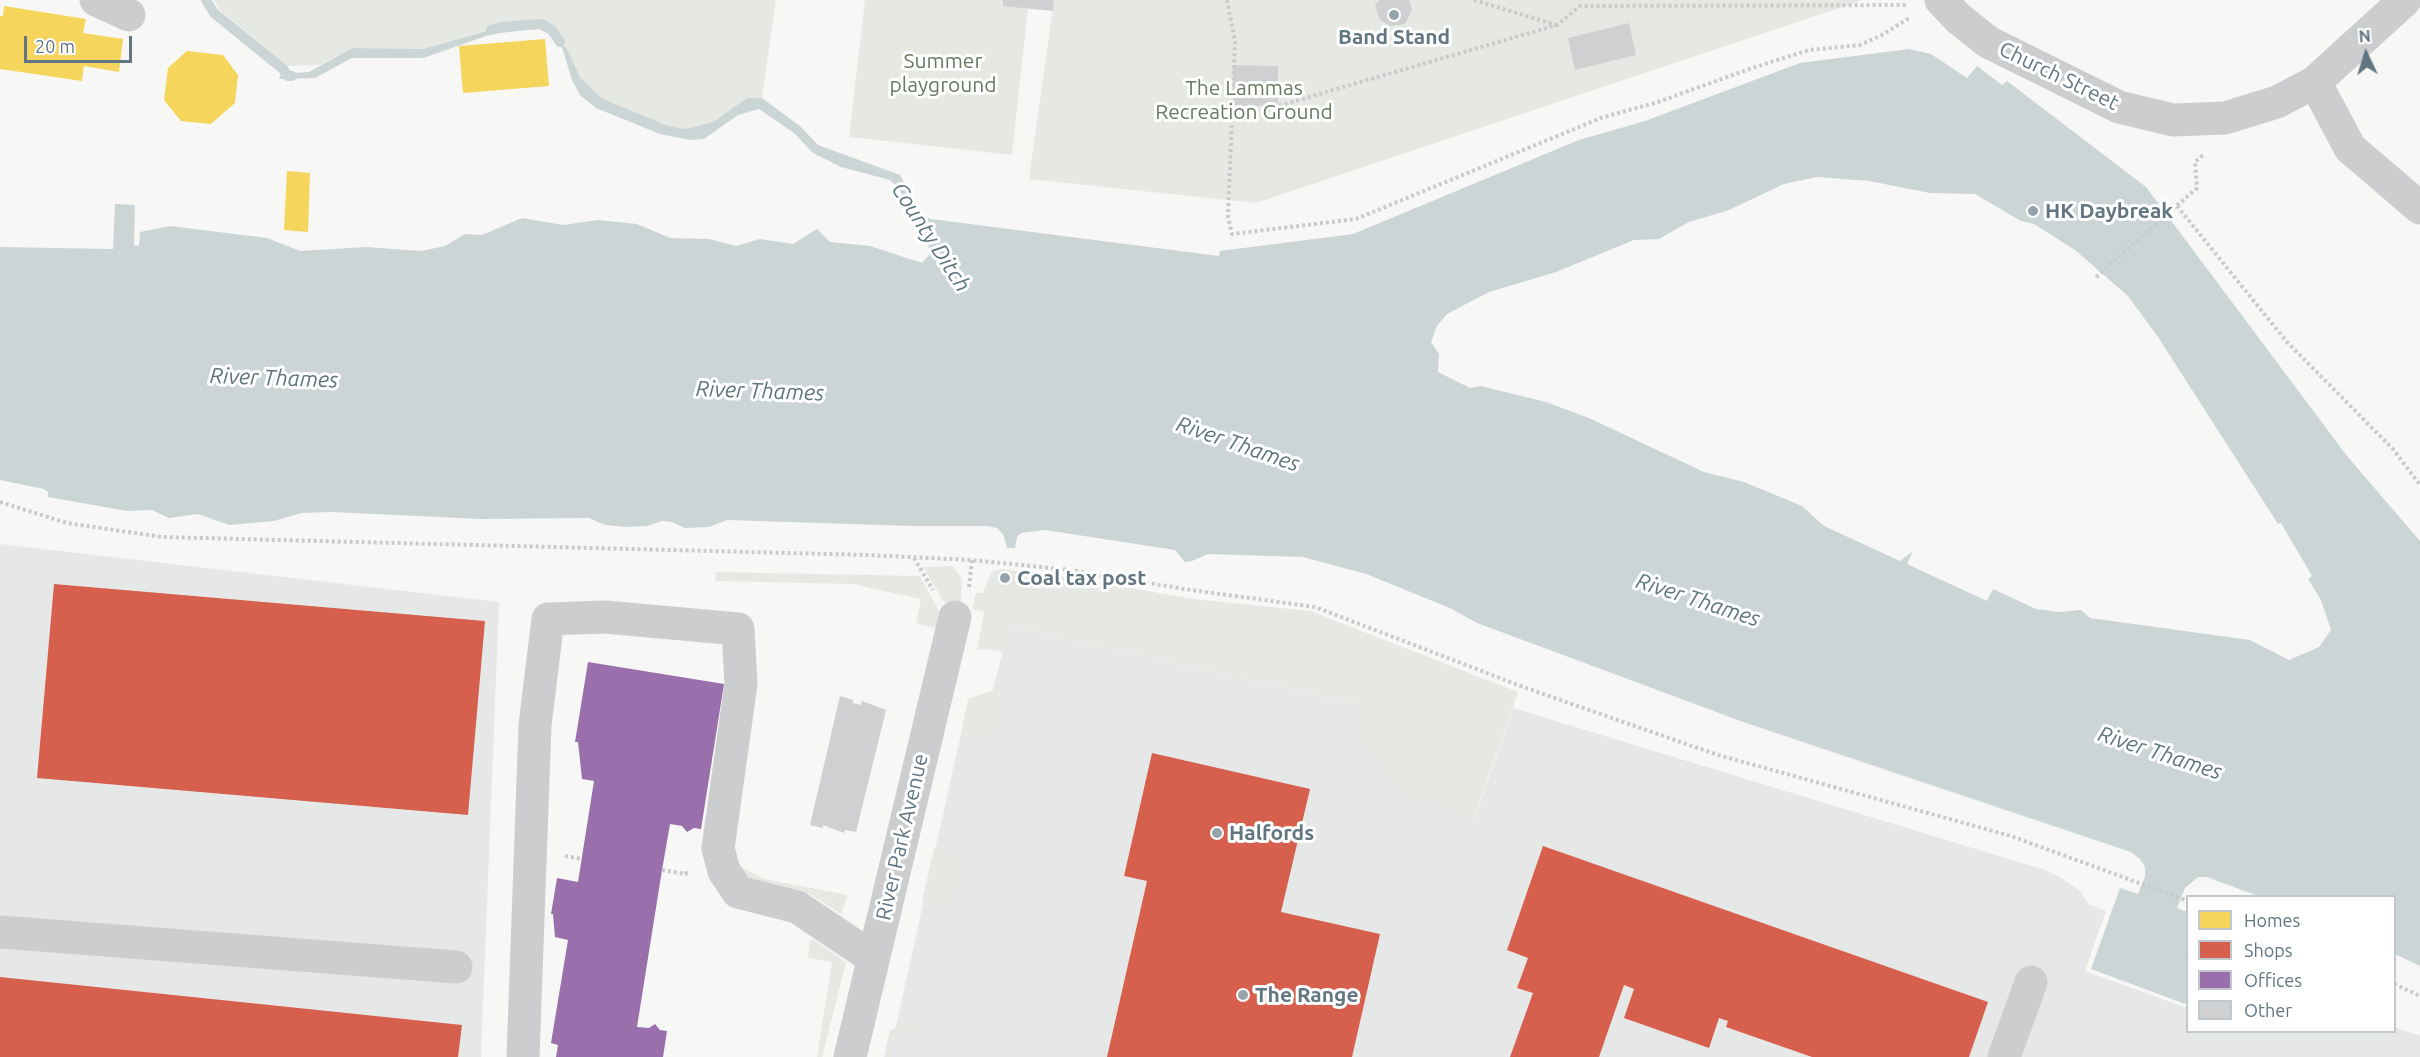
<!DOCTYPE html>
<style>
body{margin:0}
#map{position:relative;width:2420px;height:1057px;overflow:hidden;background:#f7f7f6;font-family:Ubuntu,sans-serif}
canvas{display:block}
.legend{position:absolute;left:2186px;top:895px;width:210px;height:138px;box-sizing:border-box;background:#fff;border:2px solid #c0c8cd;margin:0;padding:8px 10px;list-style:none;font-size:18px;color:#627681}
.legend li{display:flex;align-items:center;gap:12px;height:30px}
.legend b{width:30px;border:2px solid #c0c8cd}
.north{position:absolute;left:2336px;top:24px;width:60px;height:60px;-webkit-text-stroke:4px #fff;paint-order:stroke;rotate:356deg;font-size:16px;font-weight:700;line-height:24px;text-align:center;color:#627681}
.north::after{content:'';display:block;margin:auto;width:21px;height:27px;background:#627681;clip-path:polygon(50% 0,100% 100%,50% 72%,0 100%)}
.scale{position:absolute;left:24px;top:36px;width:108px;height:27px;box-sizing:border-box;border:3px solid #627681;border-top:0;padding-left:8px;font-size:18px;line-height:21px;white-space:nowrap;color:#627681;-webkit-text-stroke:4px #fff;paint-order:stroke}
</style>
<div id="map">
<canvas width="2420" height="1057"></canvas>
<ul class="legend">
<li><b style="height:16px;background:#f6d55c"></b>Homes</li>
<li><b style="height:16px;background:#d6604d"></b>Shops</li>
<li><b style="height:16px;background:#9970ab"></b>Offices</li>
<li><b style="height:16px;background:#ced0d1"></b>Other</li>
</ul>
<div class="north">N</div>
<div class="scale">20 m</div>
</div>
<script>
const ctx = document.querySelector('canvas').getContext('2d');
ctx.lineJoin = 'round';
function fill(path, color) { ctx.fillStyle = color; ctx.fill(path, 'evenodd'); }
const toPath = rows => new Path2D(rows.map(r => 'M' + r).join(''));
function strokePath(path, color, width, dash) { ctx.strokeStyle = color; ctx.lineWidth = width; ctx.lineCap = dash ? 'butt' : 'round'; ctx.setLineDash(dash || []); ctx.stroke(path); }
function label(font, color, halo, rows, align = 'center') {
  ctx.font = font + ' Ubuntu,sans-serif'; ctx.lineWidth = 6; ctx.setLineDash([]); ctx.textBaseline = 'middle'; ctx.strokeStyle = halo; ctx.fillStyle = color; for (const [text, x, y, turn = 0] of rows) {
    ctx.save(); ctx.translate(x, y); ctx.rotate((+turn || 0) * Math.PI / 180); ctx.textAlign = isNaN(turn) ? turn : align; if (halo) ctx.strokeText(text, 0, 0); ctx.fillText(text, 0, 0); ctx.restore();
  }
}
fill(toPath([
 [0,544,499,602,481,1057,0,1057],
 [1009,626,1363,705,1475,818,1513,708,2045,870,2060,877,2080,891,2088,904,2106,911,2085,971,2187,1008,2188,1032,2394,1032,2395,1027,2420,1036,2420,1057,889,1057,961,734,981,738]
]), '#e6e8e7');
fill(toPath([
 [214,0,776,0,762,98,747,98,712,123,685,129,666,125,601,98,580,77,568,51,541,24,501,27,423,49,352,48,320,65,286,66,219,9],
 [865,0,1003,0,1028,8,1012,155,849,137],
 [1054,0,1863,0,1256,203,1029,179],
 [953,566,962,579,961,606,944,602,923,567],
 [1002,569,1069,577,1193,599,1310,611,1518,692,1474,818,1406,794,1357,737,1363,705,1009,626,1003,652,987,649,977,650,984,612,972,609,976,593,983,593,992,571],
 [716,572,920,576,939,611,936,628,916,624,921,599,852,584,715,581],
 [993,690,1004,691,992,741,961,734,968,699],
 [934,848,962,854,964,859,953,906,950,907,922,901],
 [734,858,743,868,764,879,848,895,841,914,810,894,774,887,752,879,747,876],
 [810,940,814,940,846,962,822,1057,817,1057,832,962,808,958],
 [912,1025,918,1026,928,1038,894,1034,891,1057,884,1057,890,1030]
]), '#e6e9e3');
fill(toPath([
 [541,24,552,30,568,51,580,77,601,98,666,125,685,129,713,122,747,98,762,98,800,126,818,145,900,175,923,216,931,219,1219,256,1220,251,1353,234,1579,140,1645,121,1800,63,1909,49,1931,54,1967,78,1977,66,2002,85,2007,81,2146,187,2347,456,2420,541,2420,966,2395,954,2394,896,2258,896,2207,877,2198,877,2185,888,2177,908,2187,912,2188,997,2185,1004,2091,969,2120,888,2138,894,2145,877,2145,867,2140,859,2131,852,1746,723,1477,623,1450,608,1366,574,1303,557,1208,554,1192,561,1185,562,1175,550,1045,530,1021,533,1017,537,1015,548,1007,548,1003,534,997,528,987,526,912,526,727,520,709,527,685,528,672,522,662,521,647,526,627,527,605,525,589,518,482,519,331,512,301,513,274,521,229,525,198,514,169,518,152,510,127,511,48,497,48,492,44,489,0,480,0,247,113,249,115,204,135,205,134,246,139,245,140,232,170,226,267,238,300,251,366,247,421,251,445,246,465,234,482,235,522,218,563,225,598,220,637,224,670,238,709,239,736,246,760,239,793,244,817,229,830,242,870,246,922,263,930,254,928,244,914,228,900,190,890,180,841,167,813,153,794,133,759,109,738,115,704,139,690,140,660,134,596,108,580,95,572,80,562,47,543,28,492,34,423,58,352,58,315,78,279,79,283,69,293,73,309,72,352,48,423,49,501,27],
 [1817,177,1869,181,1930,193,1975,194,2021,221,2034,224,2075,250,2128,296,2158,337,2278,524,2281,523,2312,576,2308,579,2321,600,2331,630,2319,647,2289,660,2250,640,2090,618,2081,610,2060,612,2036,609,1993,589,1987,601,1907,564,1913,551,1900,561,1824,526,1802,506,1744,482,1704,472,1589,418,1546,402,1481,386,1470,388,1438,372,1439,354,1431,342,1437,326,1447,314,1489,292,1556,272,1634,240,1659,239,1689,222,1729,210,1784,184]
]), '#cbd5d6');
fill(toPath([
 [4,6,86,19,83,33,123,39,119,72,84,66,82,81,0,69,0,16,3,16],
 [545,39,549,86,463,93,459,46],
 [187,51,223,55,238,75,235,103,211,124,181,121,164,100,168,68],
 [287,171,310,173,308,232,284,230]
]), '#f6d55c');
fill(toPath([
 [54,584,485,621,468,815,37,778],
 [1152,753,1310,789,1281,912,1380,934,1352,1057,1107,1057,1147,881,1124,876],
 [1543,846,1988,1002,1969,1057,1812,1057,1726,1027,1728,1021,1719,1018,1709,1048,1624,1018,1634,989,1624,985,1599,1057,1510,1057,1533,993,1517,988,1528,958,1507,950],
 [0,977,462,1025,458,1057,0,1057]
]), '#d6604d');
fill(toPath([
 [588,662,724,684,701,829,694,828,687,832,682,826,670,824,662,870,637,1027,649,1028,655,1024,660,1030,667,1031,663,1057,556,1057,558,1045,551,1043,568,940,555,937,553,914,551,914,557,878,578,882,594,781,582,779,578,742,575,742]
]), '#9970ab');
strokePath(toPath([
 [206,0,214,13,283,69,288,76,292,76],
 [491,30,501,27,541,24,552,30,560,42]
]), '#cbd5d6', 10);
fill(toPath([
 [1003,0,1054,0,1053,11,1003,6],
 [1379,0,1409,0,1412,10,1405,24,1390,26,1380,20,1375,5],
 [1629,23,1636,55,1575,70,1568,38],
 [1233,65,1278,66,1278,106,1233,106],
 [840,696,853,700,853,703,861,705,862,701,886,710,856,832,845,830,844,833,823,825,823,828,810,825]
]), '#ced0d1');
strokePath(toPath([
 [1227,0,1235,41,1228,217,1232,234,1356,219,1601,118,1658,102,1752,68,1809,50,1860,45,1880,36,1911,17],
 [1474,0,1556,25],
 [1232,113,1273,109,1278,106,1557,25,1580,6,1908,5],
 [2177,206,2287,342,2393,449,2420,485],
 [2096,277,2197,188,2195,162,2203,155],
 [0,502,67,523,162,537,867,555,972,560,1070,570,1184,589,1315,607,1526,688,1718,755,2011,836,2188,901],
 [914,558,933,590],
 [969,587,972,560],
 [565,856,582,859],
 [662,870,686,874,686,871],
 [2394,984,2420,996]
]), '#c9cacb', 4, [3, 3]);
strokePath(toPath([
 [96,0,129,15],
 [1941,0,1958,18,1988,42,2119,107,2173,120,2225,118,2277,102,2315,82,2405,0],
 [2315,82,2350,148,2420,208],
 [0,932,456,967],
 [523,1057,535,725,548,619,605,617,738,629,741,684,718,848,724,871,738,892,797,907,873,958],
 [850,1057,955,617],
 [2004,1057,2031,982]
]), '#cccdce', 33);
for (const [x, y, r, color] of [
 [1394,15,6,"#96a3aa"],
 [2033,211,6,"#96a3aa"],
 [1005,578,6,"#96a3aa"],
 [1217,833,6,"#96a3aa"],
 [1243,995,6,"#96a3aa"]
]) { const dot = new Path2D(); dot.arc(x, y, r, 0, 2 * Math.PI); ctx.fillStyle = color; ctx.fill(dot); strokePath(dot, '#fff', 2); }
label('bold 21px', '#627681', '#fff', [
 ["Band Stand",1394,37,"center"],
 ["HK Daybreak",2045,211],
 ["Coal tax post",1017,578],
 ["Halfords",1229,833],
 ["The Range",1255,995]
], 'left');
label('21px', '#677961', '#fff', [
 ["Summer",943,61],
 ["playground",943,85],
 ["The Lammas",1244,88],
 ["Recreation Ground",1244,112]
]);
label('21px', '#627681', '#fff', [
 ["Church Street",2059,76,26],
 ["River Park Avenue",902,837,-77]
]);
label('italic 22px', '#5d767c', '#fff', [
 ["County Ditch",931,237,57],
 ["River Thames",274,378,2],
 ["River Thames",760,391,2],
 ["River Thames",1238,444,19],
 ["River Thames",1698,600,18],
 ["River Thames",2160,753,18]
]);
</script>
